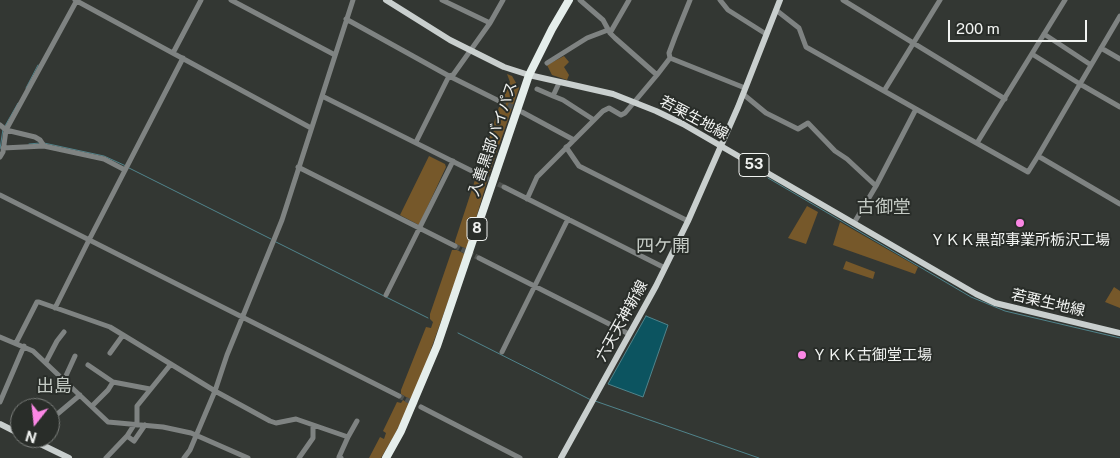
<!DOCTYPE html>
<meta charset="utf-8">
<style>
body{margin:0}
#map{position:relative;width:1120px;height:458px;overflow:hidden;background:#333733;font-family:"Public Sans",sans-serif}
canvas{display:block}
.north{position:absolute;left:10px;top:398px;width:50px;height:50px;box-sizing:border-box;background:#292d29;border:1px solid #797c79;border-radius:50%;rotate:196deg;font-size:14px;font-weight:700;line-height:20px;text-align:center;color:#f1f3f1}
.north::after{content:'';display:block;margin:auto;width:18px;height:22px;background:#fb87e5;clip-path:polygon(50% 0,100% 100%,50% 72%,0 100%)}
.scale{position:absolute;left:948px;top:20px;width:139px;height:22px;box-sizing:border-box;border:2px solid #f1f3f1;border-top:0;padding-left:6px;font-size:15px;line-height:18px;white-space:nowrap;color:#f1f3f1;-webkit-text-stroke:4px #292d29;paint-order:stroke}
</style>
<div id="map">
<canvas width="1120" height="458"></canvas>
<div class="north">N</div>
<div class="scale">200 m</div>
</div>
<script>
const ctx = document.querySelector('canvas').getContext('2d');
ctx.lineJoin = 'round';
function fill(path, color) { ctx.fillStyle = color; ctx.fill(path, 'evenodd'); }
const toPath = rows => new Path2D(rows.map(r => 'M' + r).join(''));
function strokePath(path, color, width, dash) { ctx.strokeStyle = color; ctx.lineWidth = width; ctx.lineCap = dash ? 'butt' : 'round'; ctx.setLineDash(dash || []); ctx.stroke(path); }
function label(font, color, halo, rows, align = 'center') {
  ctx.font = font + ' "Public Sans","Noto Sans JP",sans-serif'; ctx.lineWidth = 4; ctx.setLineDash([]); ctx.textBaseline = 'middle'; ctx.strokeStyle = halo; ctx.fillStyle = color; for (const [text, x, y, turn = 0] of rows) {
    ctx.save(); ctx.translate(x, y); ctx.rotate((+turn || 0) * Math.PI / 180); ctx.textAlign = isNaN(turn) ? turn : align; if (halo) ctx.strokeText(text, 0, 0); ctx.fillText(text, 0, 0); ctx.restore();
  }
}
fill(toPath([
 [564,56,569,62,564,67,569,75,567,80,552,75,547,65],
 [507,74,512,76,519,88,488,177,482,174,482,171,480,168,499,107,502,105,505,106,506,102,503,99,510,82],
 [429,156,445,164,446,167,419,225,400,215],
 [481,177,487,181,467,249,455,244,455,241,475,180,479,182],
 [807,206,818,212,806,244,788,238],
 [840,222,918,267,915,274,833,245],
 [452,250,457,250,465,254,425,366,411,400,401,394,401,390,426,327,431,328,433,322,430,319,430,314],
 [846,261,875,272,873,279,843,269],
 [1114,287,1120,291,1120,308,1105,302],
 [403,400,410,404,395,434,381,458,369,458,380,437,384,439,386,433,383,431,397,402,401,403]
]), '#76582a');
const water = toPath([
 [646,316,668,325,643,397,608,384,646,316]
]);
fill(water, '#0c5460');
strokePath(water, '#51848c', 1);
strokePath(toPath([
 [26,88,38,65],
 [5,126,18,103],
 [44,143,104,156,126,166],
 [29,144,40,143],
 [0,149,3,129],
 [129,168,271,239],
 [768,178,971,297,1005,311,1120,338],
 [274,241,428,318],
 [458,333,591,400],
 [595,401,759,458]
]), '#51848c', 1);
strokePath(toPath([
 [501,102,520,110],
 [478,174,504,187],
 [455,246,479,258],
 [399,396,421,407]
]), '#505350', 5, [5, 2.5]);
strokePath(toPath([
 [75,0,311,128],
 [231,0,335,55],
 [442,0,490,23],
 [720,0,728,10,766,34],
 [843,0,1005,99],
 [776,10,799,28,806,47,916,109],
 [1120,16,1080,84,1120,107],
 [346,19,449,76,501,102],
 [610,33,629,0],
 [1044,34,1091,65],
 [1101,48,1120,59],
 [173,53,201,0],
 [1032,54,1080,84,1038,156],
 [670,58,669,53,675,37,690,0],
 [547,63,587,38,608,30],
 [657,75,670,58,745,88],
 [559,83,553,96,563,100,594,120],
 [537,89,553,96],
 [884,91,940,0],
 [743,94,766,113,798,129,808,123,835,151,847,159,876,186],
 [322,96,478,174],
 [522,112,574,140],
 [0,125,6,130,35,137,40,140,44,146],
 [416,142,449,76,453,75,490,23,503,0],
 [977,143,1065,0],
 [566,147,579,166,688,221],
 [3,148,44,146,104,159,125,170],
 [0,157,3,152,6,130,77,0],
 [298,167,455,246],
 [504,187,665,268],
 [0,195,399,396],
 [527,199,537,177,603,111,609,108,621,115,625,113,657,75,615,38,610,33,603,20,580,0],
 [854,223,876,186,916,109,1028,172,1038,156,1120,204],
 [479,258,629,334],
 [386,295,453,161],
 [55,308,89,240,183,58],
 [0,337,33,351,108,422,163,427,191,433,248,458],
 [16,343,37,302,39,302,110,327,215,391,270,421,276,423,296,419,348,437,357,421],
 [502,352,568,219],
 [110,353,123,335],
 [46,362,57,341,64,332],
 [88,365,113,382],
 [64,380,75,356],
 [0,402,24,346],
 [92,406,108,390,113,382,150,389],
 [421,407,520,458],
 [50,422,55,416,80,395],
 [134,425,127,436,134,441,145,425],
 [137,425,137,406,171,364],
 [106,458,127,436],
 [184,458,190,450,215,391,227,355,282,220,353,0],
 [299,458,313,438,313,425],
 [341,458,339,457,348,437]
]), '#7f8382', 5);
strokePath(toPath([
 [386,0,450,40,504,67,529,75,613,94,656,111,683,124,976,294,995,303,1120,333],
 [0,424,20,434],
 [28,438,69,458],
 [561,458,656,286,688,221,738,107,780,0]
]), '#c9cfce', 6);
strokePath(toPath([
 [386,458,401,431,437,346,529,75,552,29,569,0]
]), '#e5eeeb', 8);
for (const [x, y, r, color] of [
 [1020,223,5,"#fb87e5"],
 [802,355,5,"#fb87e5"]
]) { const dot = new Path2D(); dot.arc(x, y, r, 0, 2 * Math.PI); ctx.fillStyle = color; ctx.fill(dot); strokePath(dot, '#292d29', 2); }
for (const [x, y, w] of [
 [754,165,30],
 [477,229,20]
]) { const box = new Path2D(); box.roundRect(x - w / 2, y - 11.5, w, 23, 4); ctx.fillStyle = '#292d29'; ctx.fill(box); strokePath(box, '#f1f3f1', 1); }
label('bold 14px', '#f1f3f1', null, [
 ["53",754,165],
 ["8",477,229]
]);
label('15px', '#f1f3f1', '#292d29', [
 ["若栗生地線",694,118,28],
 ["入善黒部バイパス",493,139,-71],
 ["若栗生地線",1048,303,13],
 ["六天天神新線",622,321,-61]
]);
label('15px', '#f1f3f1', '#292d29', [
 ["ＹＫＫ黒部事業所栃沢工場",1020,240],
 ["ＹＫＫ古御堂工場",812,355,"left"]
]);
label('18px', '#c5cbc5', '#292d29', [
 ["古御堂",884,207],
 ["四ケ開",663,246],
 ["出島",54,386]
]);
</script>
